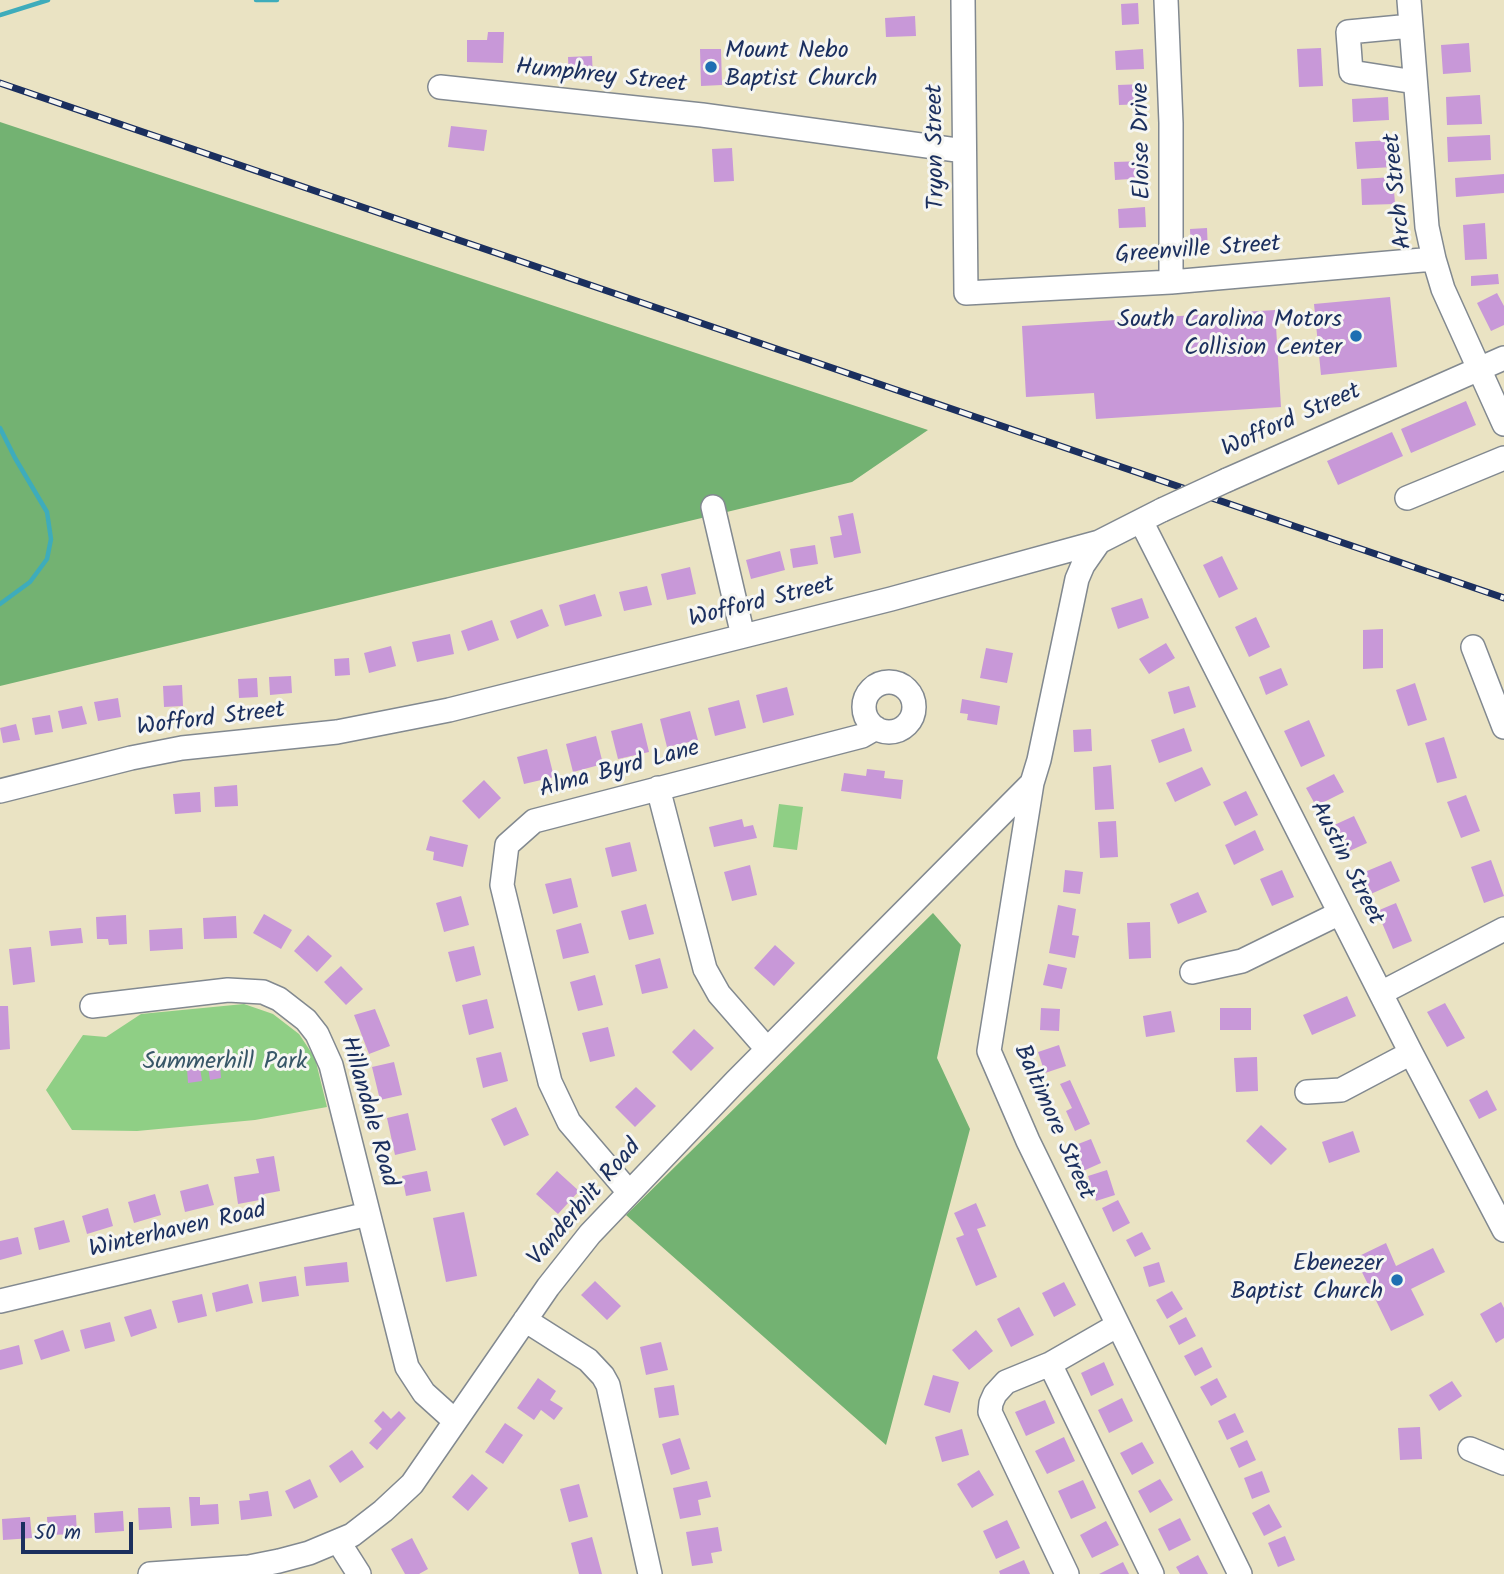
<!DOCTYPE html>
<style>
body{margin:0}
#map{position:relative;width:1504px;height:1574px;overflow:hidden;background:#eae3c3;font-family:Kalam,sans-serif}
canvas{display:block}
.scale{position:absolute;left:21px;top:1522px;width:112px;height:32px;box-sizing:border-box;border:4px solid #1b2f5e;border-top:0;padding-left:9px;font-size:21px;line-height:24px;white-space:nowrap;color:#1b2f5e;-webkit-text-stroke:5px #f6f6f2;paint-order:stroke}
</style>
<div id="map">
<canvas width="1504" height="1574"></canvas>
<div class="scale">50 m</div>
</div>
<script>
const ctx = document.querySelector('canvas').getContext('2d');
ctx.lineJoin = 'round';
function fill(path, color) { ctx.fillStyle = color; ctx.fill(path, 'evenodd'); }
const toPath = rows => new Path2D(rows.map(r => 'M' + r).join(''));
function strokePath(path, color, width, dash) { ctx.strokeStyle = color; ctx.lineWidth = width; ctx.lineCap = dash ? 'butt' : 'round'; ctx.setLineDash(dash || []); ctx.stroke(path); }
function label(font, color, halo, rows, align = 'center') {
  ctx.font = font + ' Kalam,sans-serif'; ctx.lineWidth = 6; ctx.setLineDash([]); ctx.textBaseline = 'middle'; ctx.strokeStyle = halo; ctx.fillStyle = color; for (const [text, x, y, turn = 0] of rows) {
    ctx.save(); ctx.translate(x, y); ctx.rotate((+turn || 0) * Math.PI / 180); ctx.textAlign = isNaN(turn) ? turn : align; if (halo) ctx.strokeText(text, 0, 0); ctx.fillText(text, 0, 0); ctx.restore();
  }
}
fill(toPath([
 [779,804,803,807,797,850,773,847],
 [244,1004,273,1014,299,1034,315,1058,327,1107,255,1120,137,1131,72,1130,46,1090,83,1035,106,1037,141,1014]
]), '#8fcf85');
fill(toPath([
 [0,122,928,430,852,482,0,686],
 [933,913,961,945,937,1058,970,1129,886,1445,626,1215]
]), '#73b272');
strokePath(toPath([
 [256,0,277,0],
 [0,15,48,0],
 [0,428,15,458,47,512,51,539,47,559,30,582,0,604]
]), '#3eacbb', 4.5);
fill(toPath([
 [1138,3,1139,24,1122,25,1121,4],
 [915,16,916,36,886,37,885,18],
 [488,32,504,32,503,63,467,62,467,40,487,40],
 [1469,43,1471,72,1443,74,1441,45],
 [1321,48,1323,86,1299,87,1297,49],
 [700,49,721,49,722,85,701,86],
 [1143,49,1144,69,1116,70,1115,51],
 [592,56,593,79,569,80,568,57],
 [1144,84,1145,104,1119,105,1118,85],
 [1480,95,1482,124,1447,125,1446,97],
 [1388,97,1389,120,1353,122,1352,99],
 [451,126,487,130,484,151,448,147],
 [1490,135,1491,160,1448,162,1447,137],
 [1392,140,1394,167,1357,169,1355,142],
 [732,148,734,181,714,182,712,149],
 [1144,161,1145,178,1115,180,1114,162],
 [1504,174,1504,193,1456,197,1455,178],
 [1393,177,1395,204,1362,205,1361,179],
 [1145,207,1146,227,1119,228,1118,209],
 [1485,223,1487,259,1465,260,1463,225],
 [1207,228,1208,252,1191,253,1190,229],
 [1498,274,1499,284,1471,286,1471,276],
 [1497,293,1504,306,1504,325,1491,331,1477,303],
 [1390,297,1397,367,1321,375,1314,304],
 [1275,310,1281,407,1096,419,1094,393,1026,397,1022,326],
 [1466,401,1476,425,1411,453,1401,429],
 [1392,432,1403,456,1338,485,1327,461],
 [853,513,861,553,834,558,830,537,842,535,838,516],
 [815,545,818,564,793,568,790,549],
 [780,551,785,570,751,579,746,560],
 [1222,556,1238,589,1219,598,1203,565],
 [690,567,696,594,667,600,661,574],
 [647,586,652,605,624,611,619,592],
 [595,594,602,616,565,626,559,605],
 [1142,598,1149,618,1118,629,1111,608],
 [542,609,549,626,517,639,510,621],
 [1256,617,1270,647,1249,657,1235,627],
 [492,620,499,640,468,651,461,631],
 [1383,629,1383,668,1363,669,1363,630],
 [450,634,454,654,417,662,412,642],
 [1166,643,1175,658,1149,674,1139,659],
 [391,646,396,666,369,673,364,653],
 [986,648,1013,653,1007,683,980,678],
 [349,658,350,675,335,676,334,659],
 [1281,668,1288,685,1266,695,1259,677],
 [291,676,292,693,270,695,269,677],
 [257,678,258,697,239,698,238,679],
 [1415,683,1427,720,1408,726,1396,690],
 [182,685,183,706,164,707,163,686],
 [1189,686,1196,707,1174,714,1168,692],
 [787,687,794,715,763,723,756,695],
 [118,698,121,717,98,721,94,702],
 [962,699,1000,706,997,725,967,720,968,714,960,713],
 [739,700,746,728,715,736,708,708],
 [82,706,87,724,62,729,58,711],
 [690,711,698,740,667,747,660,719],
 [50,715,53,732,35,735,32,718],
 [1309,720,1325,756,1301,767,1284,731],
 [642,723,649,752,618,759,611,731],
 [16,724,20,740,3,743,0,728],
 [1184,728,1192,751,1159,763,1151,740],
 [1091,729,1092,751,1074,752,1073,730],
 [596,736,603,764,573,772,566,744],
 [1444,737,1457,778,1437,783,1425,743],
 [547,749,554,777,524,784,517,757],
 [1111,765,1114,809,1095,810,1093,767],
 [1202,767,1211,785,1175,802,1166,783],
 [867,769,885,771,884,778,903,780,901,799,841,791,844,773,866,776],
 [1334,774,1344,792,1316,806,1306,788],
 [484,780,501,798,479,819,462,801],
 [237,785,238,806,215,807,214,787],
 [1246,791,1258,815,1235,826,1223,802],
 [200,792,201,812,175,814,173,794],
 [1466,795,1480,831,1461,838,1447,802],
 [1354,816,1367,843,1345,853,1332,826],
 [742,819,744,827,753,825,757,838,714,847,709,827],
 [1116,821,1118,857,1100,858,1098,822],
 [1255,830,1264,850,1234,865,1225,845],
 [430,836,468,845,463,867,433,860,434,852,426,850],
 [630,842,637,871,612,877,605,848],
 [1491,860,1504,896,1484,903,1471,867],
 [1391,861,1400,881,1364,897,1355,876],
 [750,865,757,895,732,901,724,872],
 [1065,870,1083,872,1080,894,1063,892],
 [1282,870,1294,897,1272,906,1260,879],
 [571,878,578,907,553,914,545,884],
 [1198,892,1207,912,1178,924,1170,904],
 [461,896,469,925,444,932,436,903],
 [1396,903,1412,941,1393,949,1377,911],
 [646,904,654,934,629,940,621,911],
 [1058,905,1076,909,1072,935,1079,936,1075,958,1049,953],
 [264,914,292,930,281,949,253,933],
 [126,915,127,944,109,945,108,939,97,939,96,917],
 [236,916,237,938,204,939,203,918],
 [1150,922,1151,958,1129,959,1127,923],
 [581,923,589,953,563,959,556,930],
 [81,928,83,943,51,946,49,931],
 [182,928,183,949,150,951,149,930],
 [308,935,332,956,317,972,294,951],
 [775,945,795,963,774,986,754,968],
 [474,946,481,975,456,982,448,952],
 [31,947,35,982,13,985,9,949],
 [660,958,668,988,642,994,635,965],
 [1048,964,1067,968,1062,989,1043,985],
 [341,966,363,989,346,1005,324,982],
 [595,975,603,1005,578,1011,570,982],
 [1347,996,1356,1016,1312,1035,1303,1015],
 [487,999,494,1028,469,1035,462,1005],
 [1445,1003,1465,1038,1447,1047,1427,1012],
 [0,1006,8,1006,10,1049,0,1050],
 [1041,1008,1060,1009,1059,1031,1040,1030],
 [1220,1008,1251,1008,1251,1030,1220,1030],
 [375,1009,390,1046,369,1054,354,1015],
 [1171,1011,1175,1032,1146,1037,1143,1016],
 [608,1027,615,1056,590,1062,582,1033],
 [694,1029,714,1048,691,1071,672,1052],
 [1059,1045,1066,1066,1045,1073,1038,1052],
 [501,1052,508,1081,483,1088,476,1058],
 [1257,1057,1258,1091,1236,1092,1234,1058],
 [394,1062,402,1095,380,1100,372,1067],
 [220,1065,221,1078,210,1080,208,1067],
 [200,1067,202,1081,188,1083,187,1068],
 [1070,1080,1090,1124,1075,1131,1066,1111,1072,1108,1060,1084],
 [636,1087,656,1106,635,1127,615,1107],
 [1487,1090,1497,1110,1479,1119,1469,1100],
 [516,1107,529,1135,504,1146,491,1119],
 [408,1113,416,1150,395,1155,387,1118],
 [1261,1125,1287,1149,1271,1165,1246,1141],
 [1353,1131,1360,1152,1329,1163,1322,1142],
 [1091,1139,1101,1163,1083,1171,1073,1146],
 [274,1156,280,1191,264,1194,265,1199,238,1204,234,1177,259,1173,256,1159],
 [1107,1170,1115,1195,1096,1201,1088,1176],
 [427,1171,431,1191,406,1196,402,1176],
 [557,1171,579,1191,558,1214,536,1194],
 [208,1184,214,1205,185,1212,180,1191],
 [155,1194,161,1215,134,1223,128,1202],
 [1118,1200,1130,1223,1113,1232,1102,1208],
 [976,1203,986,1226,977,1229,997,1277,976,1286,956,1238,964,1235,954,1213],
 [108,1208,113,1226,87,1234,82,1216],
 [464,1212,477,1276,446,1282,433,1218],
 [64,1220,70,1242,39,1250,34,1228],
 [1142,1232,1151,1249,1135,1257,1126,1240],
 [18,1237,22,1254,0,1260,0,1241],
 [1386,1243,1396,1266,1433,1248,1445,1272,1411,1289,1424,1315,1391,1331,1355,1258],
 [347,1262,349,1282,306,1286,304,1267],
 [1159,1262,1165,1282,1149,1287,1143,1267],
 [296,1276,299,1296,262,1302,259,1282],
 [595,1281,621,1306,607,1320,581,1295],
 [1064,1282,1076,1305,1054,1317,1042,1293],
 [248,1284,253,1303,216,1312,212,1293],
 [1172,1291,1183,1309,1167,1319,1156,1300],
 [202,1294,207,1316,178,1323,172,1301],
 [1501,1302,1504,1308,1504,1338,1496,1343,1480,1314],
 [1019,1307,1034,1335,1011,1347,997,1319],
 [151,1309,157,1328,131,1337,124,1317],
 [1186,1317,1196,1336,1179,1345,1169,1326],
 [110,1322,115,1341,85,1349,80,1330],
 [63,1330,70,1351,41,1360,34,1340],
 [976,1330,993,1351,969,1370,952,1350],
 [661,1342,668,1370,646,1375,640,1347],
 [19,1345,23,1364,0,1370,0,1350],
 [1202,1347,1212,1367,1195,1376,1184,1356],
 [1104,1362,1114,1385,1091,1396,1081,1373],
 [933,1375,959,1382,950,1413,924,1405],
 [538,1378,556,1391,550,1400,563,1408,554,1420,541,1410,534,1420,517,1408],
 [1217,1378,1227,1397,1211,1406,1200,1387],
 [1452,1381,1462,1396,1439,1411,1429,1395],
 [674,1385,679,1415,659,1418,654,1388],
 [1122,1398,1133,1421,1109,1433,1098,1410],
 [1045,1400,1055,1423,1026,1436,1015,1412],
 [383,1411,391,1419,399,1411,406,1418,377,1450,369,1443,382,1429,374,1421],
 [1235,1413,1244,1432,1227,1440,1218,1421],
 [505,1423,523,1435,503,1464,485,1452],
 [1420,1427,1422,1459,1400,1460,1398,1428],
 [962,1429,969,1455,942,1462,935,1437],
 [1064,1437,1075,1461,1047,1474,1035,1451],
 [680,1438,690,1469,671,1475,662,1444],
 [1247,1440,1256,1460,1239,1468,1230,1448],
 [1142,1442,1154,1463,1132,1475,1120,1453],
 [352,1450,364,1467,340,1483,329,1466],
 [979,1470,994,1495,972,1508,957,1484],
 [1262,1471,1270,1492,1252,1499,1244,1478],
 [472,1474,488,1488,468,1511,452,1497],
 [310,1479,318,1497,294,1509,285,1491],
 [1160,1479,1173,1500,1150,1513,1138,1491],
 [1083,1480,1096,1508,1071,1519,1058,1491],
 [707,1481,711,1497,698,1500,701,1515,680,1519,673,1488],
 [579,1484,588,1517,569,1522,560,1489],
 [268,1491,272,1516,241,1520,239,1501,250,1500,249,1494],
 [189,1497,200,1497,200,1505,218,1504,219,1524,191,1526],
 [1269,1504,1282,1527,1264,1536,1252,1513],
 [170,1507,172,1528,139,1530,138,1508],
 [123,1511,124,1531,95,1533,94,1513],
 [76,1515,77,1534,48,1535,47,1517],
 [30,1517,32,1538,3,1540,2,1519],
 [1180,1518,1191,1540,1169,1551,1158,1529],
 [1007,1520,1020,1548,996,1559,983,1531],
 [1106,1521,1119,1545,1092,1558,1080,1535],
 [718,1527,722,1551,711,1553,713,1563,692,1566,686,1532],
 [1285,1536,1295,1560,1278,1567,1268,1543],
 [592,1537,602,1574,579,1574,571,1543],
 [412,1538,428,1569,419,1574,405,1574,391,1549],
 [1198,1555,1208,1574,1180,1574,1176,1567],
 [1024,1560,1030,1574,1000,1574,999,1571],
 [1123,1562,1129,1574,1099,1574]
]), '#c898d8');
const minor = toPath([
 [963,0,966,293,1171,282,1434,259],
 [1166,0,1171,123,1171,282],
 [1409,0,1427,227,1434,259,1443,289,1504,424],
 [1411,26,1348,32,1351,72,1415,82],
 [440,87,702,115,964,151],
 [1227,480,1504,358],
 [1407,498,1504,458],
 [713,507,743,636],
 [1141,521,1411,1053,1504,1230],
 [1099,542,1083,565,1077,579,1039,760,1032,783,989,1051,1028,1141,1240,1574],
 [1473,647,1504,727],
 '864 707a25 25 0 1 1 50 0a25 25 0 1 1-50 0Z',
 [658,788,705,969,719,994,767,1049],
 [0,791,131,758,182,748,337,732,449,710,891,599,1099,542,1162,510],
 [1192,972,1242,961,1340,913],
 [1381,993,1504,929],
 [92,1006,228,990,263,992,279,999,306,1020,317,1034,331,1065,407,1367,424,1393,455,1421],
 [1307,1092,1341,1090,1411,1053],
 [628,1191,569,1122,550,1082,502,885,507,845,534,821,862,736,876,728],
 [0,1301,368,1214],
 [525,1320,588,1360,603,1376,608,1385,650,1574],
 [1050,1364,1152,1574],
 [1470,1449,1504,1463],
 [338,1541,359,1574],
 [150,1574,249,1567,279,1561,309,1553,352,1535,383,1511,412,1484,548,1287,590,1234,736,1081,1032,783],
 [1067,1574,990,1412,991,1403,995,1394,1006,1382,1050,1364,1118,1325]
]);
strokePath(minor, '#828990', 26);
strokePath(minor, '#fff', 23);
const rail = toPath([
 [0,83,1504,598]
]);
strokePath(rail, '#1b2f5e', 7);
strokePath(rail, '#f6f6f2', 4.5, [13]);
const minorBridge = toPath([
 [1162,510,1227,480]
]);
strokePath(minorBridge, '#828990', 26, []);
strokePath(minorBridge, '#fff', 23);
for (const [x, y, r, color] of [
 [711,67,7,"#1f6fb2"],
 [1356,336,7,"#1f6fb2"],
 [1397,1280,7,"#1f6fb2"]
]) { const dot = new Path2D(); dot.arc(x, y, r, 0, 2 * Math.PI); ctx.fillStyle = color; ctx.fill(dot); strokePath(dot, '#f6f6f2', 2.5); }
label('24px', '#1b2f5e', '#f6f6f2', [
 ["Mount Nebo",725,53,"left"],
 ["Baptist Church",725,81,"left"],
 ["South Carolina Motors",1342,322],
 ["Collision Center",1342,350],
 ["Ebenezer",1383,1266],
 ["Baptist Church",1383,1294]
], 'right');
label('24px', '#1b2f5e', '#f6f6f2', [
 ["Humphrey Street",601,78,6],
 ["Eloise Drive",1144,141,-91],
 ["Tryon Street",938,147,-91],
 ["Arch Street",1400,191,-96],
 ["Greenville Street",1198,252,-4],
 ["Wofford Street",1292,422,-24],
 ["Wofford Street",762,604,-14],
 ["Wofford Street",211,721,-7],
 ["Alma Byrd Lane",620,771,-15],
 ["Austin Street",1345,864,63],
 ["Hillandale Road",367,1112,74],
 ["Baltimore Street",1052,1123,66],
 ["Vanderbilt Road",586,1204,-49],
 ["Winterhaven Road",178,1232,-13]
]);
label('24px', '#385768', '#f6f6f2', [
 ["Summerhill Park",225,1064]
]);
</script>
